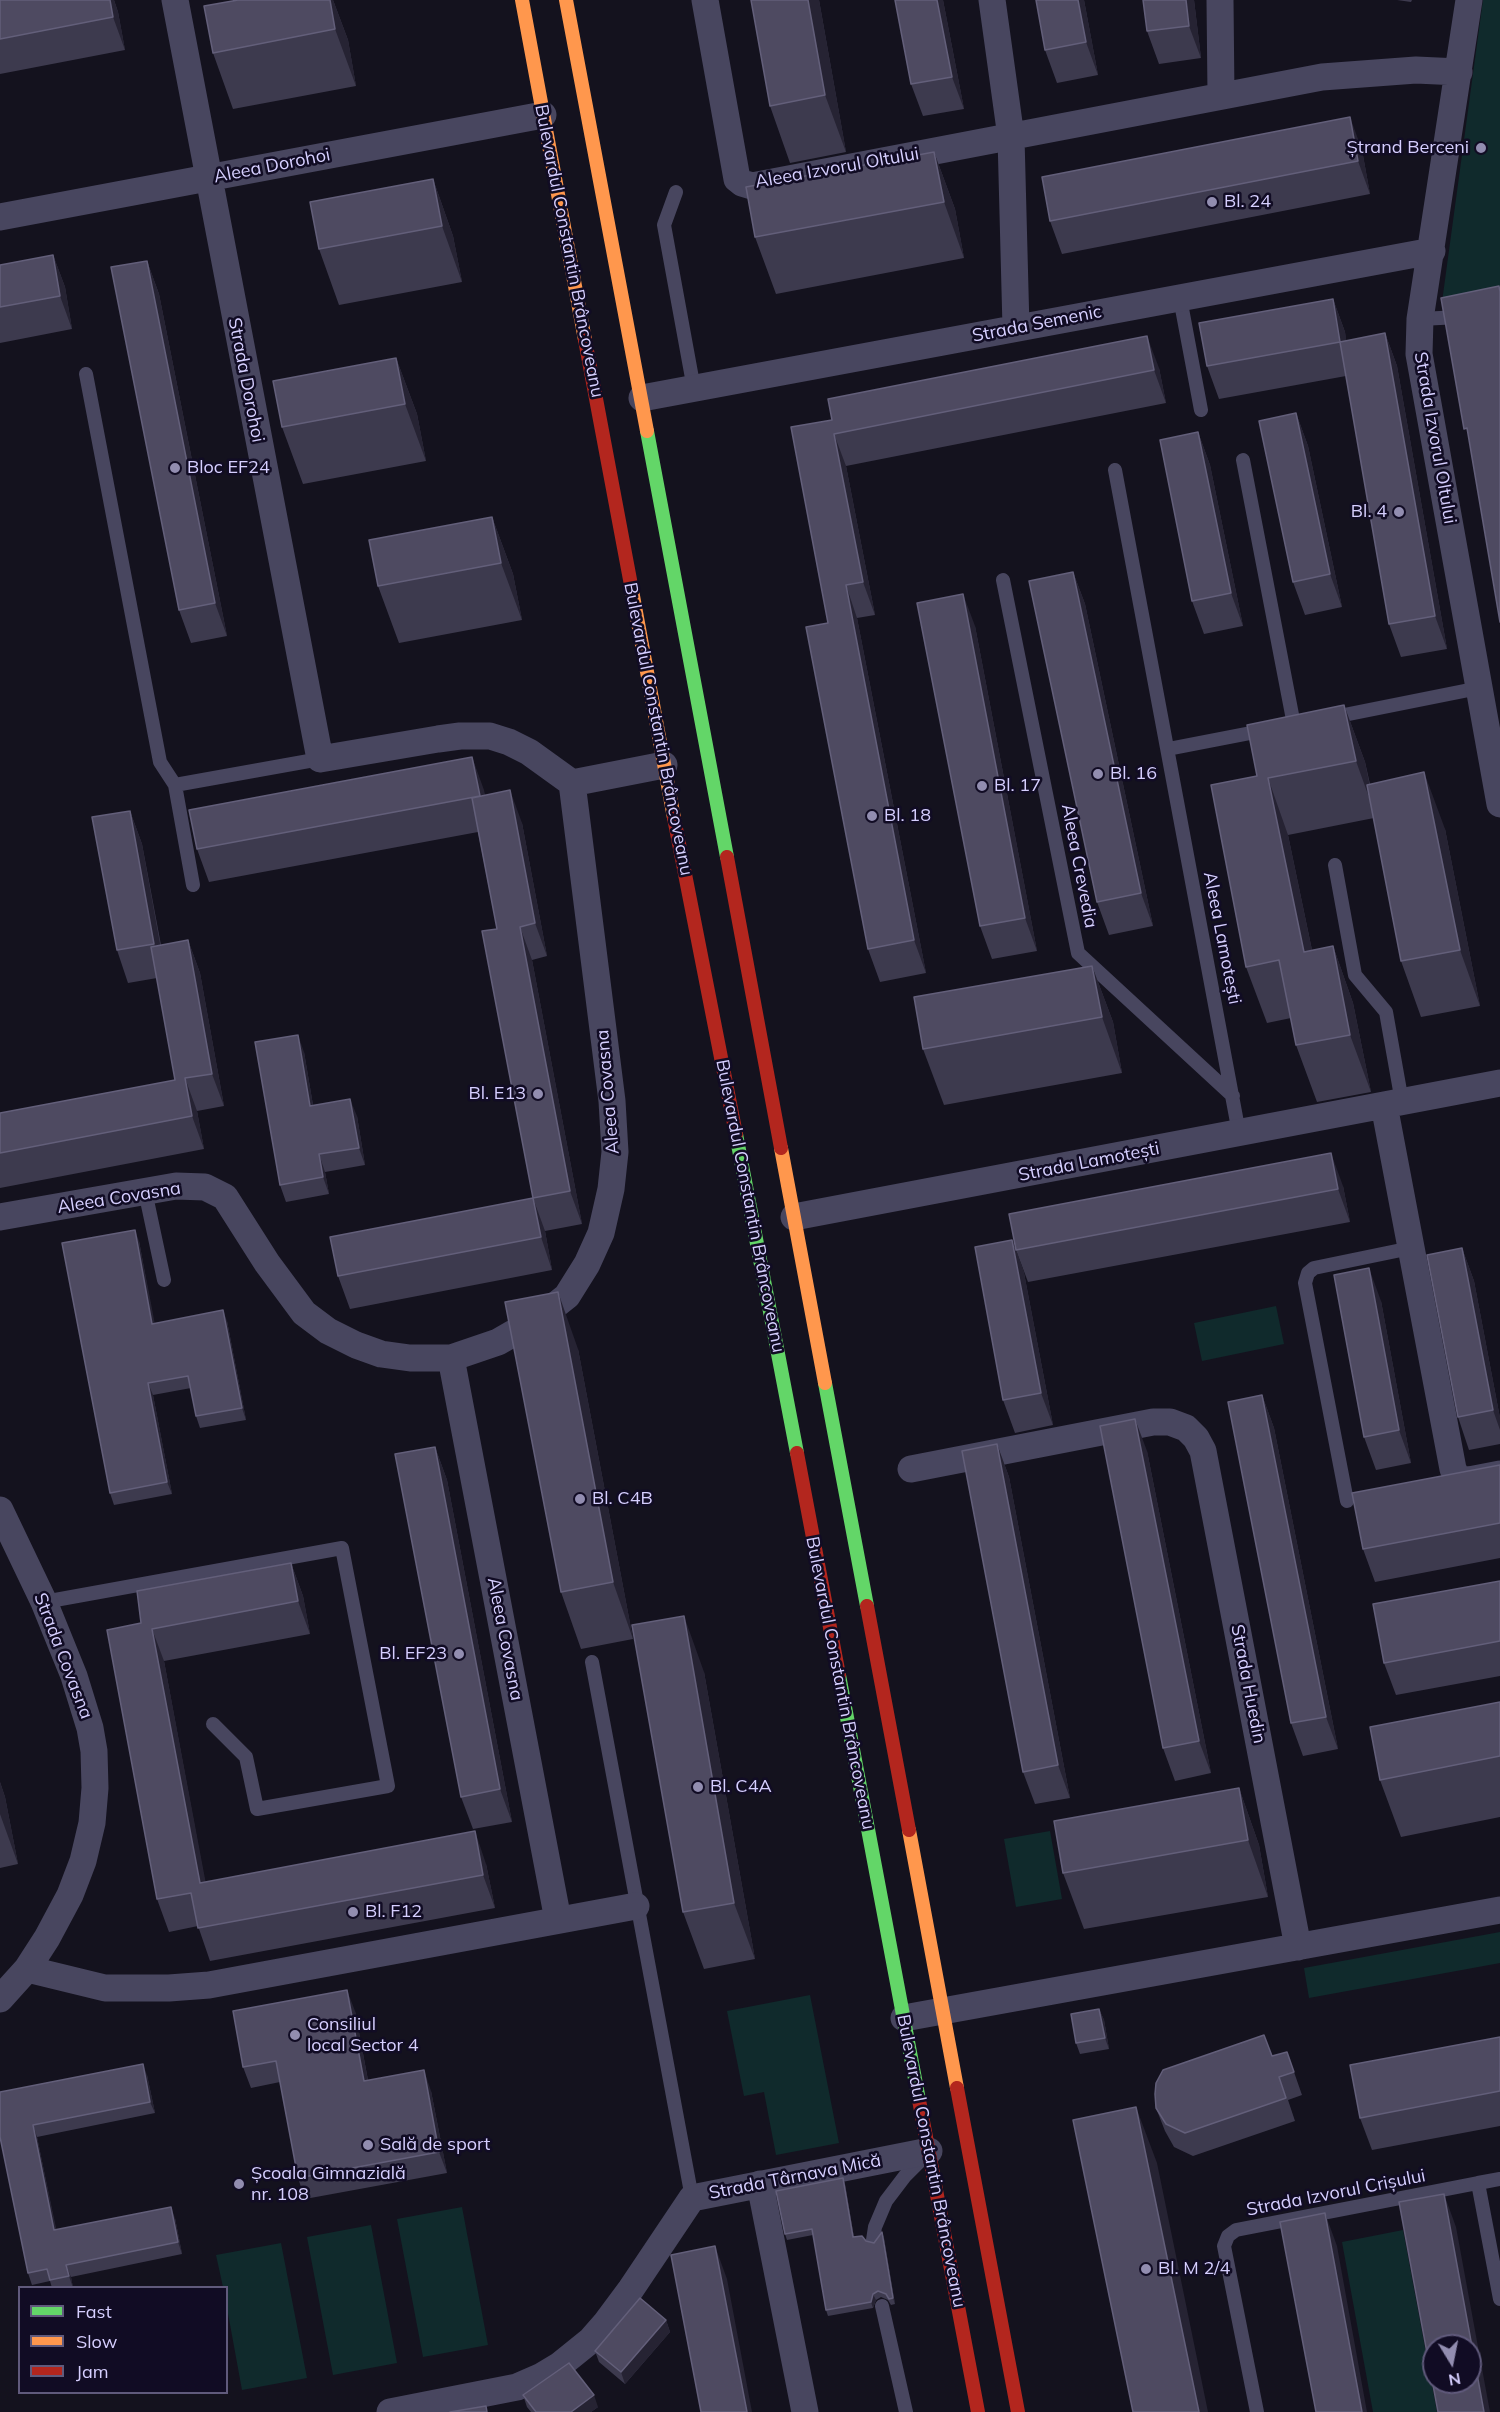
<!DOCTYPE html>
<meta charset="utf-8">
<style>
body{margin:0}
#map{position:relative;width:1500px;height:2412px;overflow:hidden;background:#14121e;font-family:Mulish,sans-serif}
canvas{display:block}
.legend{position:absolute;left:18px;top:2286px;width:210px;height:108px;box-sizing:border-box;background:#110c24;border:2px solid #605a7c;margin:0;padding:8px 10px;list-style:none;font-size:18px;color:#d6cfff}
.legend li{display:flex;align-items:center;gap:12px;height:30px}
.legend b{width:30px;border:2px solid #605a7c}
.north{position:absolute;left:1422px;top:2334px;width:60px;height:60px;box-sizing:border-box;background:#110c24;border:2px solid #605a7c;border-radius:50%;rotate:170deg;font-size:16px;font-weight:700;line-height:24px;text-align:center;color:#d6cfff}
.north::after{content:'';display:block;margin:auto;width:21px;height:27px;background:#928db0;clip-path:polygon(50% 0,100% 100%,50% 72%,0 100%)}
</style>
<div id="map">
<canvas width="1500" height="2412"></canvas>
<ul class="legend">
<li><b style="height:8px;background:#63d668"></b>Fast</li>
<li><b style="height:8px;background:#ff974d"></b>Slow</li>
<li><b style="height:8px;background:#b3261e"></b>Jam</li>
</ul>
<div class="north">N</div>
</div>
<script>
const ctx = document.querySelector('canvas').getContext('2d');
ctx.lineJoin = 'round';
function fill(path, color) { ctx.fillStyle = color; ctx.fill(path, 'evenodd'); }
const toPath = rows => new Path2D(rows.map(r => 'M' + r).join(''));
function strokePath(path, color, width, dash) { ctx.strokeStyle = color; ctx.lineWidth = width; ctx.lineCap = dash ? 'butt' : 'round'; ctx.setLineDash(dash || []); ctx.stroke(path); }
function label(font, color, halo, rows, align = 'center') {
  ctx.font = font + ' Mulish,sans-serif'; ctx.lineWidth = 5; ctx.setLineDash([]); ctx.textBaseline = 'middle'; ctx.strokeStyle = halo; ctx.fillStyle = color; for (const [text, x, y, turn = 0] of rows) {
    ctx.save(); ctx.translate(x, y); ctx.rotate((+turn || 0) * Math.PI / 180); ctx.textAlign = isNaN(turn) ? turn : align; if (halo) ctx.strokeText(text, 0, 0); ctx.fillText(text, 0, 0); ctx.restore();
  }
}
fill(toPath([
 [1483,0,1500,0,1500,297,1442,302],
 [1276,1306,1284,1344,1202,1361,1194,1323],
 [1050,1831,1062,1899,1016,1907,1004,1839],
 [1500,1932,1500,1963,1309,1998,1304,1968],
 [810,1995,839,2143,776,2155,764,2092,744,2096,727,2011],
 [462,2207,488,2345,423,2357,397,2219],
 [371,2225,397,2363,333,2375,307,2237],
 [1403,2230,1437,2412,1373,2412,1342,2242],
 [281,2243,307,2378,242,2390,227,2308,226,2288,223,2287,216,2255]
]), '#102a2c');
strokePath(toPath([
 [676,192,664,225,694,389],
 [1180,298,1201,410],
 [1420,319,1500,315],
 [86,374,160,762,175,785],
 [1243,460,1294,725],
 [1115,470,1239,1133],
 [1003,580,1078,953,1233,1096],
 [1329,718,1479,688],
 [1168,749,1266,730],
 [1335,865,1355,975,1386,1012,1402,1102],
 [193,885,175,785,320,759],
 [145,1191,164,1280],
 [1347,1501,1305,1283,1308,1273,1314,1268,1411,1248],
 [44,1602,342,1548,388,1786,257,1809,246,1757,213,1724],
 [592,1662,692,2198],
 [1478,2183,1500,2179],
 [873,2240,875,2227,886,2201,905,2176,926,2155],
 [882,2306,906,2412],
 [1257,2412,1224,2246,1228,2236,1236,2230,1478,2183,1500,2299]
]), '#48465f', 14);
strokePath(toPath([
 [175,0,320,759,438,739,460,736,490,736,509,742,529,752,572,783,664,765],
 [705,0,737,179,742,183,752,186,1322,77,1416,70,1459,72],
 [992,0,1011,137,1016,328],
 [1220,0,1221,95],
 [1469,0,1420,319,1419,354,1500,804],
 [0,217,543,115],
 [642,398,1432,251],
 [1384,1105,1453,1469,1458,1479,1469,1480,1500,1474],
 [0,1217,176,1186,205,1187,225,1197,267,1263,304,1313,328,1331,356,1345,381,1354,410,1358,451,1358,498,1342,538,1319,567,1296,587,1264,601,1233,611,1189,615,1152,612,1101,572,783],
 [794,1217,1500,1083],
 [451,1358,558,1920],
 [911,1469,1153,1422,1170,1422,1186,1428,1196,1438,1203,1451,1298,1947],
 [0,1510,44,1602,74,1676,90,1728,94,1751,95,1788,92,1823,83,1861,70,1895,47,1938,27,1969,0,1999],
 [27,1969,105,1988,169,1988,209,1985,636,1906],
 [904,2018,1500,1910],
 [760,2184,805,2412],
 [390,2412,517,2387,540,2377,560,2365,591,2340,605,2324,631,2289,692,2198,929,2151]
]), '#48465f', 27);
strokePath(toPath([
 [647,431,727,857],
 [736,1134,797,1453],
 [825,1383,867,1606],
 [839,1675,919,2100]
]), '#63d668', 14);
strokePath(toPath([
 [522,0,585,340],
 [566,0,647,431],
 [631,585,674,818],
 [781,1148,825,1383],
 [909,1830,957,2088]
]), '#ff974d', 14);
strokePath(toPath([
 [585,340,631,585],
 [674,818,736,1134],
 [727,857,781,1148],
 [797,1453,839,1675],
 [867,1606,909,1830],
 [957,2088,1018,2412],
 [919,2100,978,2412]
]), '#b3261e', 14);
fill(toPath([
 [0,0,114,0,118,12,125,50,0,74],
 [333,0,348,40,356,86,233,109,213,53],
 [751,0,819,0,846,152,790,163,770,106],
 [895,0,943,0,964,109,923,116,911,84],
 [1084,0,1098,75,1057,83,1045,50],
 [1143,0,1194,0,1201,58,1159,64,1147,31],
 [1397,0,1412,0,1411,2],
 [1362,150,1370,194,1062,254,1050,221],
 [934,152,955,209,964,258,776,294,755,237],
 [433,179,453,236,462,282,339,305,319,249],
 [53,255,65,287,72,329,0,343,0,265],
 [147,261,159,294,227,636,191,643,179,610],
 [1333,299,1345,332,1346,341,1385,333,1397,366,1447,649,1401,657,1389,624,1346,376,1219,399,1207,366],
 [396,358,417,414,426,461,303,484,282,427],
 [1159,368,1166,403,846,466,875,615,857,618,926,973,880,982,868,949,828,623,791,427],
 [1296,413,1308,446,1342,607,1305,615,1293,582],
 [1198,432,1210,465,1243,626,1204,634,1192,601],
 [492,517,513,574,522,620,399,643,378,586],
 [1073,572,1085,604,1153,926,1109,935,1097,902],
 [975,626,1037,951,992,959,980,926],
 [1344,705,1365,762,1370,784,1445,829,1480,1006,1421,1017,1401,961,1374,818,1288,835,1312,950,1333,946,1353,1003,1371,1092,1317,1102,1296,1045,1291,1018,1267,1023,1246,967,1257,776],
 [472,757,485,796,522,823,547,956,532,960,582,1224,545,1231,552,1270,350,1309,338,1276,533,1198,497,929,478,832,209,882,197,849],
 [130,811,142,844,161,945,188,940,200,973,224,1106,197,1111,204,1149,0,1188,0,1113,175,1080,157,978,128,983,117,950],
 [1092,966,1113,1022,1122,1073,944,1105,923,1049],
 [304,1052,313,1105,357,1116,365,1165,325,1172,329,1194,286,1202,280,1185],
 [1343,1186,1350,1222,1028,1282,1016,1250],
 [1012,1240,1024,1273,1053,1425,1015,1433,1003,1400],
 [139,1241,154,1323,227,1321,246,1420,200,1428,196,1416,191,1388,153,1395,172,1494,114,1505,110,1493],
 [1462,1248,1474,1281,1500,1418,1500,1444,1469,1450,1458,1417],
 [1381,1301,1411,1463,1376,1470,1364,1437],
 [578,1349,633,1639,581,1649,561,1592],
 [1262,1395,1274,1428,1338,1749,1303,1756,1291,1723],
 [997,1444,1009,1477,1070,1798,1035,1804,1023,1772],
 [435,1447,447,1480,512,1822,473,1829,461,1797],
 [1147,1451,1211,1773,1175,1781,1163,1748],
 [1500,1465,1500,1558,1375,1582,1363,1549],
 [291,1563,303,1596,310,1634,164,1661,205,1882,486,1864,495,1908,210,1961,198,1926,169,1932,157,1899,141,1623],
 [1500,1581,1500,1676,1396,1695,1384,1663],
 [704,1672,755,1959,704,1969,683,1912],
 [1500,1702,1500,1817,1401,1837,1380,1780],
 [0,1782,5,1797,18,1864,0,1868],
 [1239,1788,1259,1845,1268,1897,1084,1929,1063,1873],
 [1099,2009,1104,2020,1109,2049,1080,2054,1076,2043],
 [355,2011,368,2080,431,2091,447,2173,305,2199,298,2178,280,2082,251,2088,243,2067],
 [1500,2037,1500,2126,1372,2150,1360,2118],
 [1287,2052,1302,2095,1288,2100,1295,2121,1193,2156,1174,2147,1165,2131,1156,2108,1272,2056],
 [147,2075,155,2113,37,2137,56,2230,175,2218,182,2254,71,2277,73,2288,52,2288,50,2281,32,2285,28,2273,0,2137],
 [843,2178,845,2184,854,2237,866,2241,874,2243,882,2232,884,2238,895,2304,891,2305,888,2300,881,2297,876,2300,873,2308,828,2316,826,2310,813,2235,787,2240,785,2234],
 [666,2320,670,2332,625,2384,599,2362,595,2351],
 [523,2395,598,2407,591,2412,531,2412,527,2407]
]), '#3d3a4e');
fill(toPath([
 [110,0,114,0,118,12,125,50,113,17],
 [330,0,333,0,348,40,356,86,335,29],
 [808,0,819,0,846,152,825,95],
 [937,0,943,0,964,109,952,77],
 [1078,0,1084,0,1098,75,1086,42],
 [1186,0,1194,0,1201,58,1189,26],
 [1350,117,1362,150,1370,194,1358,161],
 [934,152,955,209,964,258,944,202],
 [433,179,453,236,462,282,442,226],
 [53,255,65,287,72,329,60,296],
 [147,261,159,294,227,636,215,603],
 [1333,299,1345,332,1352,375,1340,342],
 [1385,333,1397,366,1447,649,1435,616],
 [1147,336,1159,368,1166,403,1154,370],
 [396,358,417,414,426,461,405,404],
 [1296,413,1308,446,1342,607,1330,574],
 [1198,432,1210,465,1243,626,1231,593],
 [834,434,846,466,875,615,863,582],
 [492,517,513,574,522,620,501,563],
 [1073,572,1085,604,1153,926,1141,893],
 [846,585,857,618,926,973,914,940],
 [963,594,975,626,1037,951,1025,918],
 [1344,705,1365,762,1376,817,1356,761],
 [472,757,484,790,492,829,480,796],
 [1424,772,1445,829,1480,1006,1460,950],
 [1268,778,1288,835,1324,1008,1304,952],
 [510,790,522,823,547,956,535,923],
 [130,811,142,844,166,977,154,944],
 [520,927,532,960,582,1224,570,1191],
 [188,940,200,973,224,1106,212,1074],
 [1333,946,1353,1003,1371,1092,1350,1035],
 [1092,966,1113,1022,1122,1073,1102,1017],
 [298,1035,304,1052,316,1123,310,1106],
 [185,1078,197,1111,204,1149,192,1116],
 [350,1099,357,1116,365,1165,359,1148],
 [1331,1153,1343,1186,1350,1222,1338,1189],
 [319,1154,325,1172,329,1194,323,1177],
 [533,1198,545,1231,552,1270,541,1237],
 [135,1230,139,1241,157,1335,152,1324],
 [1012,1240,1024,1273,1053,1425,1041,1393],
 [1462,1248,1474,1281,1500,1418,1500,1430,1493,1410],
 [1369,1268,1381,1301,1411,1463,1399,1430],
 [558,1292,578,1349,633,1639,613,1582],
 [223,1310,227,1321,246,1420,242,1408],
 [148,1383,153,1395,172,1494,167,1482],
 [1262,1395,1274,1428,1338,1749,1326,1717],
 [1135,1419,1147,1451,1211,1773,1199,1741],
 [997,1444,1009,1477,1070,1798,1058,1765],
 [435,1447,447,1480,512,1822,500,1789],
 [291,1563,303,1596,310,1634,298,1601],
 [684,1616,704,1672,755,1959,734,1903],
 [152,1629,164,1661,212,1916,200,1883],
 [0,1782,5,1797,18,1864,0,1814],
 [1239,1788,1259,1845,1268,1897,1248,1840],
 [475,1831,486,1864,495,1908,483,1875],
 [347,1990,355,2011,372,2102,364,2081],
 [1099,2009,1104,2020,1109,2049,1105,2038],
 [143,2064,147,2075,155,2113,150,2102],
 [424,2070,431,2091,447,2173,439,2152],
 [1136,2107,1157,2163,1208,2412,1199,2412],
 [33,2125,37,2137,59,2242,54,2230],
 [843,2178,845,2184,855,2243,853,2237],
 [1444,2194,1456,2227,1490,2412,1484,2412],
 [171,2207,175,2218,182,2254,178,2242],
 [1325,2213,1337,2246,1367,2412,1362,2412],
 [882,2232,884,2238,895,2304,893,2298],
 [715,2246,727,2279,752,2412,747,2412],
 [66,2265,71,2277,73,2288,69,2276],
 [873,2294,876,2300,873,2308,871,2302],
 [666,2320,670,2332,625,2384,621,2372],
 [594,2395,598,2407,591,2412,571,2412]
]), '#262333');
const building = toPath([
 [0,0,110,0,113,17,0,39,0,0],
 [238,0,330,0,335,29,213,53,204,6,238,0],
 [751,0,808,0,825,95,770,106,751,0],
 [895,0,937,0,952,77,911,84,895,0],
 [1036,0,1078,0,1086,42,1045,50,1036,0],
 [1143,0,1186,0,1189,26,1147,31,1143,0],
 [1350,117,1358,161,1050,221,1042,177,1350,117],
 [934,152,944,202,755,237,746,187,934,152],
 [433,179,442,226,319,249,310,202,433,179],
 [53,255,60,296,0,307,0,265,53,255],
 [147,261,215,603,179,610,111,267,147,261],
 [1499,286,1500,292,1500,622,1467,428,1464,429,1441,298,1499,286],
 [1333,299,1340,342,1207,366,1199,323,1333,299],
 [1385,333,1435,616,1389,624,1340,342,1385,333],
 [1147,336,1154,370,834,434,863,582,846,585,914,940,868,949,806,627,828,623,791,427,832,420,828,399,1147,336],
 [396,358,405,404,282,427,273,381,396,358],
 [1296,413,1330,574,1293,582,1259,421,1296,413],
 [1198,432,1231,593,1192,601,1160,440,1198,432],
 [492,517,501,563,378,586,369,540,492,517],
 [1073,572,1141,893,1097,902,1029,581,1073,572],
 [963,594,1025,918,980,926,917,603,963,594],
 [1344,705,1356,761,1268,778,1304,952,1333,946,1350,1035,1296,1045,1279,960,1246,967,1211,785,1257,776,1247,725,1344,705],
 [472,757,480,796,197,849,189,810,472,757],
 [1424,772,1460,950,1401,961,1367,785,1424,772],
 [510,790,535,923,520,927,570,1191,533,1198,482,931,497,929,472,798,510,790],
 [130,811,154,944,117,950,92,817,130,811],
 [188,940,212,1074,185,1078,192,1116,0,1153,0,1113,175,1080,151,947,188,940],
 [1092,966,1102,1017,923,1049,914,997,1092,966],
 [298,1035,310,1106,350,1099,359,1148,319,1154,323,1177,280,1185,255,1042,298,1035],
 [1331,1153,1338,1189,1016,1250,1009,1214,1331,1153],
 [533,1198,541,1237,338,1276,330,1237,533,1198],
 [135,1230,152,1324,223,1310,242,1408,196,1416,188,1376,148,1383,167,1482,110,1493,62,1243,135,1230],
 [1012,1240,1041,1393,1003,1400,975,1247,1012,1240],
 [1462,1248,1493,1410,1458,1417,1427,1255,1462,1248],
 [1369,1268,1399,1430,1364,1437,1334,1275,1369,1268],
 [558,1292,613,1582,561,1592,505,1302,558,1292],
 [1262,1395,1326,1717,1291,1723,1228,1402,1262,1395],
 [1135,1419,1199,1741,1163,1748,1100,1426,1135,1419],
 [997,1444,1058,1765,1023,1772,962,1451,997,1444],
 [435,1447,500,1789,461,1797,395,1454,435,1447],
 [1500,1465,1500,1523,1363,1549,1352,1493,1500,1465],
 [291,1563,298,1601,152,1629,200,1883,475,1831,483,1875,198,1928,191,1893,157,1899,107,1630,141,1623,137,1591,291,1563],
 [1500,1581,1500,1641,1384,1663,1373,1604,1500,1581],
 [684,1616,734,1903,683,1912,632,1625,684,1616],
 [1500,1702,1500,1756,1380,1780,1370,1727,1500,1702],
 [1239,1788,1248,1840,1063,1873,1054,1821,1239,1788],
 [347,1990,364,2081,424,2070,439,2152,298,2178,276,2061,243,2067,233,2011,347,1990],
 [1099,2009,1105,2038,1076,2043,1071,2014,1099,2009],
 [1264,2035,1272,2056,1287,2052,1294,2072,1279,2077,1286,2098,1185,2133,1166,2124,1156,2108,1155,2094,1156,2083,1163,2070,1264,2035],
 [1500,2037,1500,2091,1360,2118,1350,2065,1500,2037],
 [143,2064,150,2102,33,2125,54,2230,171,2207,178,2242,66,2265,69,2276,50,2280,47,2269,28,2273,0,2137,0,2092,143,2064],
 [1136,2107,1199,2412,1133,2412,1073,2120,1136,2107],
 [843,2178,853,2237,862,2236,866,2241,874,2243,882,2232,893,2298,889,2299,886,2294,878,2291,873,2294,871,2302,826,2310,812,2229,785,2234,776,2191,843,2178],
 [1444,2194,1484,2412,1438,2412,1399,2202,1444,2194],
 [1434,2346,1470,2346,1470,2382,1434,2382,1434,2346],
 [1325,2213,1362,2412,1316,2412,1280,2222,1325,2213],
 [715,2246,747,2412,701,2412,671,2255,715,2246],
 [640,2298,666,2320,621,2372,595,2351,640,2298],
 [569,2363,594,2395,571,2412,536,2412,523,2395,569,2363],
 [486,2406,487,2412,450,2412,486,2406]
]);
fill(building, '#4e4a61');
strokePath(building, '#635f7a', 1.5);
for (const [x, y, r, color] of [
 [1481,148,6,"#928db0"],
 [1212,202,6,"#928db0"],
 [175,468,6,"#928db0"],
 [1399,512,6,"#928db0"],
 [1098,774,6,"#928db0"],
 [982,786,6,"#928db0"],
 [872,816,6,"#928db0"],
 [538,1094,6,"#928db0"],
 [580,1499,6,"#928db0"],
 [459,1654,6,"#928db0"],
 [698,1787,6,"#928db0"],
 [353,1912,6,"#928db0"],
 [295,2035,6,"#928db0"],
 [368,2145,6,"#928db0"],
 [239,2184,6,"#928db0"],
 [1146,2269,6,"#928db0"]
]) { const dot = new Path2D(); dot.arc(x, y, r, 0, 2 * Math.PI); ctx.fillStyle = color; ctx.fill(dot); strokePath(dot, '#110c24', 2); }
label('18px', '#d6cfff', '#110c24', [
 ["Ștrand Berceni",1469,148,"right"],
 ["Bl. 24",1224,202],
 ["Bloc EF24",187,468],
 ["Bl. 4",1387,512,"right"],
 ["Bl. 16",1110,774],
 ["Bl. 17",994,786],
 ["Bl. 18",884,816],
 ["Bl. E13",526,1094,"right"],
 ["Bl. C4B",592,1499],
 ["Bl. EF23",447,1654,"right"],
 ["Bl. C4A",710,1787],
 ["Bl. F12",365,1912],
 ["Consiliul",307,2025],
 ["local Sector 4",307,2046],
 ["Sală de sport",380,2145],
 ["Școala Gimnazială",251,2174],
 ["nr. 108",251,2195],
 ["Bl. M 2/4",1158,2269]
], 'left');
label('18px', '#d6cfff', '#110c24', [
 ["Aleea Dorohoi",272,166,-11],
 ["Aleea Izvorul Oltului",837,168,-10],
 ["Bulevardul Constantin Brâncoveanu",569,251,79],
 ["Strada Semenic",1037,324,-11],
 ["Strada Dorohoi",246,380,79],
 ["Strada Izvorul Oltului",1435,438,80],
 ["Bulevardul Constantin Brâncoveanu",658,729,79],
 ["Aleea Crevedia",1079,866,79],
 ["Aleea Lamotești",1222,938,79],
 ["Aleea Covasna",608,1092,-95],
 ["Strada Lamotești",1089,1162,-11],
 ["Aleea Covasna",119,1198,-9],
 ["Bulevardul Constantin Brâncoveanu",750,1206,79],
 ["Aleea Covasna",505,1639,79],
 ["Strada Covasna",63,1656,69],
 ["Bulevardul Constantin Brâncoveanu",840,1683,79],
 ["Strada Huedin",1248,1684,79],
 ["Bulevardul Constantin Brâncoveanu",931,2161,79],
 ["Strada Târnava Mică",795,2177,-11],
 ["Strada Izvorul Crișului",1336,2193,-11]
]);
</script>
